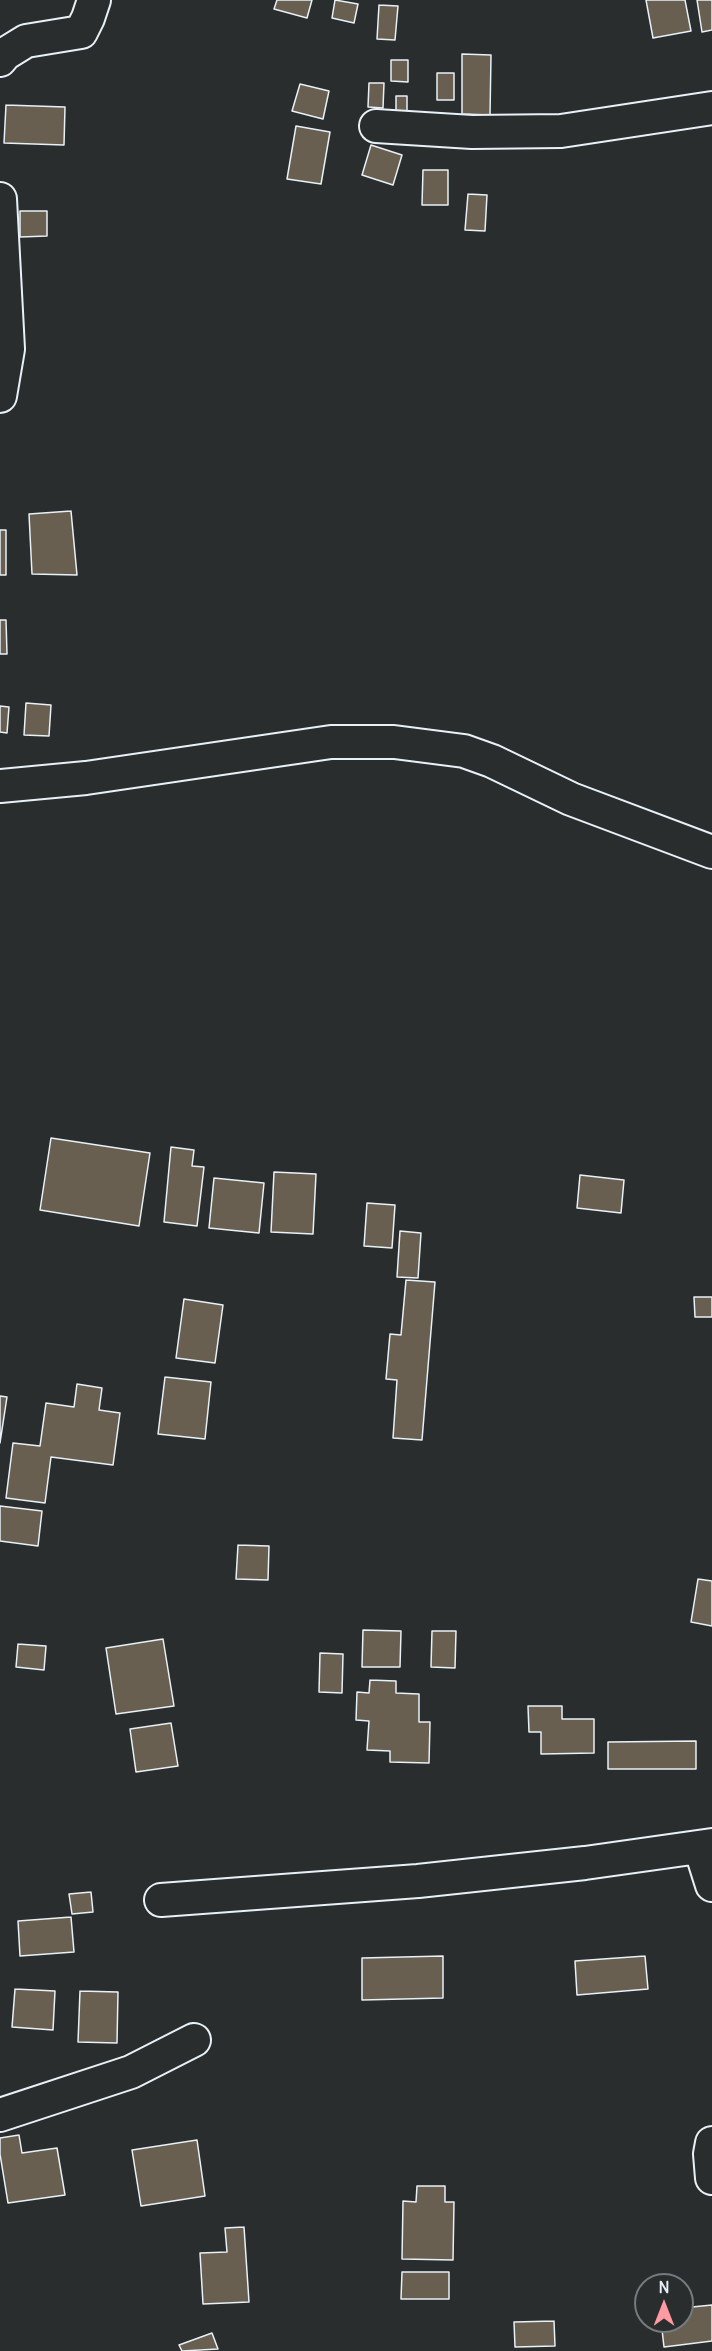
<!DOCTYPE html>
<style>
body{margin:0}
#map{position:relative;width:712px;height:2351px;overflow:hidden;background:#2a2d2e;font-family:Delius,sans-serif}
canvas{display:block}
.north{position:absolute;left:634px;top:2273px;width:60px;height:60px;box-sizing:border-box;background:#2a2d2e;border:2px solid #767b7f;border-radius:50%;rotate:0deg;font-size:16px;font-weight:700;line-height:24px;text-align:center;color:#e8f1f8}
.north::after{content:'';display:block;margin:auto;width:21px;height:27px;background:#ff9aa2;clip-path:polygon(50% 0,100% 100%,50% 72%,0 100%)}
</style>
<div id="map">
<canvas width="712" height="2351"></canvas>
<div class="north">N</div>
</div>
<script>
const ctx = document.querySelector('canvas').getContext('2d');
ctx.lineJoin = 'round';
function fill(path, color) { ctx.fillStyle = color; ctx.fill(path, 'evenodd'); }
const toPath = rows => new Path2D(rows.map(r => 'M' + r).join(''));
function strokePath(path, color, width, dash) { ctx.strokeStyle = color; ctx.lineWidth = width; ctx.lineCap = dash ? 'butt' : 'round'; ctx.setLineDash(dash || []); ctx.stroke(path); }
const building = toPath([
 [277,0,312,0,307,18,274,9,277,0],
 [335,0,358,4,354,23,332,18,335,0],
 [646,0,685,0,691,31,653,38,646,0],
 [697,0,712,0,712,30,702,32,697,0],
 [379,5,398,6,395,40,377,39,379,5],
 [462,54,491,55,490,115,462,114,462,54],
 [391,60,408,60,408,82,391,81,391,60],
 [437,73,454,73,454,100,437,100,437,73],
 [369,83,384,83,383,108,368,107,369,83],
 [300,84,329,91,323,119,292,111,300,84],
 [396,96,407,96,407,117,396,117,396,96],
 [6,105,65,107,64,145,4,143,6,105],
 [296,126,330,132,321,184,287,179,296,126],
 [371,145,402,155,393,185,362,175,371,145],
 [423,170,448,170,448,205,422,205,423,170],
 [468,194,487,195,485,231,465,230,468,194],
 [20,211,47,211,47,236,20,237,20,211],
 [71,511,77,575,32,574,29,514,71,511],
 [0,530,6,530,6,575,0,575,0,530],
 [0,620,6,620,7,654,0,654,0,620],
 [26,703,51,705,49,736,24,735,26,703],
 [0,706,9,707,7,733,0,732,0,706],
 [51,1138,150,1153,139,1226,40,1210,51,1138],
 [171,1147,194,1150,192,1166,204,1167,197,1226,164,1222,171,1147],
 [274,1172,316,1174,313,1234,271,1232,274,1172],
 [580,1175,624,1180,621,1213,577,1208,580,1175],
 [214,1178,264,1183,259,1233,209,1228,214,1178],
 [367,1203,395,1205,392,1248,364,1246,367,1203],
 [400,1231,421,1233,418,1278,397,1277,400,1231],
 [406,1280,435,1282,422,1440,393,1438,397,1380,386,1379,390,1334,401,1335,406,1280],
 [694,1297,712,1297,712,1317,695,1317,694,1297],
 [184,1299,223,1305,215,1363,176,1358,184,1299],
 [165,1377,211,1382,205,1439,158,1434,165,1377],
 [77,1384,102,1388,99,1410,120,1413,113,1465,51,1457,45,1503,6,1498,13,1443,40,1446,46,1403,74,1407,77,1384],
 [0,1396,7,1397,0,1443,0,1396],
 [0,1506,42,1511,38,1546,0,1541,0,1506],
 [238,1545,269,1546,268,1580,236,1579,238,1545],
 [698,1579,712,1581,712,1626,691,1622,698,1579],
 [363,1630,401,1631,400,1667,362,1667,363,1630],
 [432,1631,456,1631,455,1668,431,1667,432,1631],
 [163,1639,174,1706,116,1714,106,1648,163,1639],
 [18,1644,46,1646,44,1670,16,1667,18,1644],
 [320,1653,343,1654,342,1693,319,1692,320,1653],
 [370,1680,396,1681,396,1693,419,1694,419,1722,430,1722,429,1763,390,1762,390,1751,367,1750,369,1721,356,1720,357,1692,369,1693,370,1680],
 [528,1706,562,1706,562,1719,594,1719,594,1753,541,1754,541,1732,529,1732,528,1706],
 [171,1723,178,1766,136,1772,130,1729,171,1723],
 [696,1741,696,1769,608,1769,608,1742,696,1741],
 [91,1892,93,1912,72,1914,69,1894,91,1892],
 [71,1917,74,1952,20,1956,18,1921,71,1917],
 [443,1956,443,1998,362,2000,362,1958,443,1956],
 [645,1956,648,1989,577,1995,575,1961,645,1956],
 [15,1989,55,1991,53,2030,12,2027,15,1989],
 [80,1991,118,1992,117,2043,78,2042,80,1991],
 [19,2135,22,2153,57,2148,65,2195,8,2203,0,2154,0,2138,19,2135],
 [197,2140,205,2196,141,2206,132,2150,197,2140],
 [417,2186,445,2186,445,2202,454,2202,453,2260,402,2259,403,2201,416,2202,417,2186],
 [244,2227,249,2302,203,2304,200,2253,227,2252,225,2228,244,2227],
 [402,2272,449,2272,449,2299,401,2299,402,2272],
 [712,2305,712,2341,664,2347,661,2321,682,2321,682,2308,712,2305],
 [554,2321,555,2346,515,2347,514,2322,554,2321],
 [212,2333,218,2349,182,2351,179,2345,212,2333]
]);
fill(building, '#685f50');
strokePath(building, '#e8f1f8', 1.5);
const minor = toPath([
 [0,60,5,54,26,41,81,32,88,18,94,0],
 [376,126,472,132,561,131,712,108],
 [0,199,8,349,0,396],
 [0,786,86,778,331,742,394,742,464,751,492,761,571,799,712,852],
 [700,1847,712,1885],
 [161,1900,418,1881,585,1863,712,1845],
 [0,2115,131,2072,194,2040],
 [712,2143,710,2154,712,2178]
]);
strokePath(minor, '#e8f1f8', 36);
strokePath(minor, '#2a2d2e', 32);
</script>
